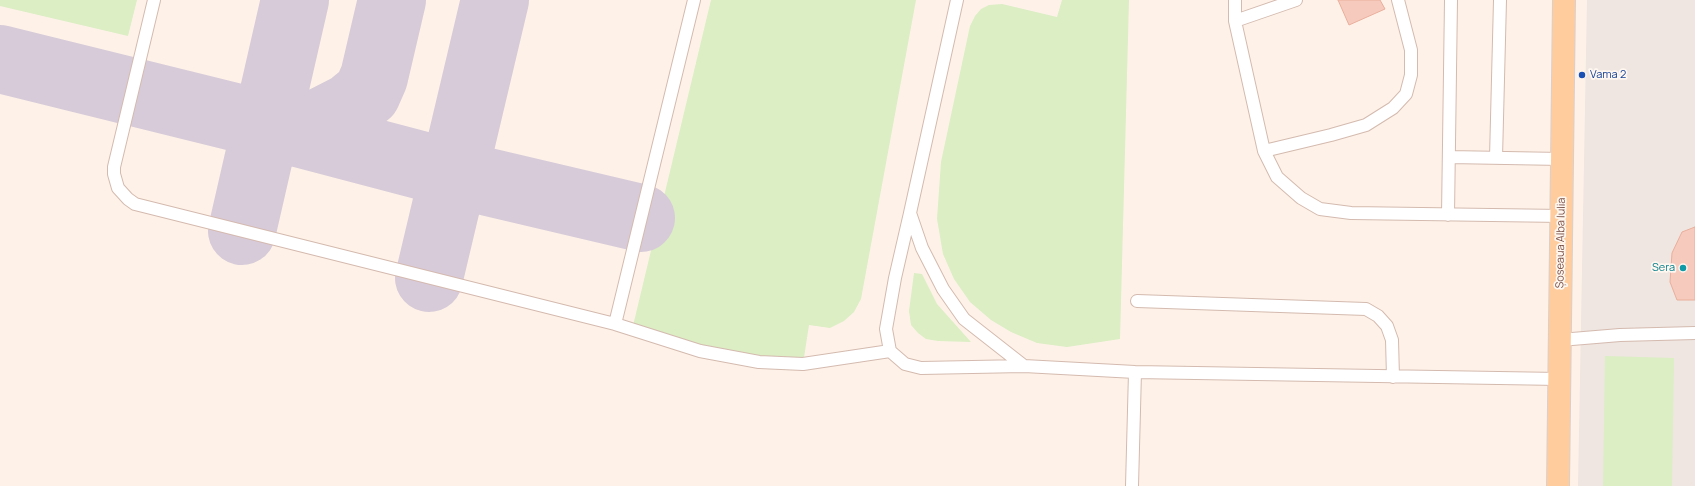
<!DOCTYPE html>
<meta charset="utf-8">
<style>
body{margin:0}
canvas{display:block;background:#fef2e8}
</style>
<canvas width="1695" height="486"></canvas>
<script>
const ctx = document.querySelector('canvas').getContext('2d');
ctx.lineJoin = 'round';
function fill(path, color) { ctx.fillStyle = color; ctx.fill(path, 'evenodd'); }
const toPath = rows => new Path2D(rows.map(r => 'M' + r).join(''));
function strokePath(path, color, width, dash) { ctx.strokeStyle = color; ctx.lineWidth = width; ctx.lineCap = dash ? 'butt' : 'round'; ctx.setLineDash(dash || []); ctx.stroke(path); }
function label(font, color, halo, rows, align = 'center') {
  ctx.font = font + ' Manrope,sans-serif'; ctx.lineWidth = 3.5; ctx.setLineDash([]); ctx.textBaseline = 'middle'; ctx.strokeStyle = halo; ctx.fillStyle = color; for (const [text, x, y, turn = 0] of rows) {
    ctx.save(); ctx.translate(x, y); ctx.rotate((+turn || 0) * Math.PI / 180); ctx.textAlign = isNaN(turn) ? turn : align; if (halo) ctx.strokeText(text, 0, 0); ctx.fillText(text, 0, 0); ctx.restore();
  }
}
fill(toPath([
 [1587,0,1695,0,1695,486,1578,486]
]), '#efe6e1');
fill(toPath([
 [0,0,137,0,128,36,0,6],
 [711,0,916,0,861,299,854,312,844,321,830,328,809,325,803,364,759,362,632,330],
 [1062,0,1129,0,1120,339,1067,347,1037,343,1011,332,991,320,970,302,954,279,943,254,937,219,941,162,970,26,975,16,981,9,989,5,1002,4,1057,17],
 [914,273,922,274,937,304,971,342,938,341,926,339,918,333,911,325,909,311],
 [1605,356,1674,358,1672,486,1603,486]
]), '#dbeec4');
strokePath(toPath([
 [0,59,287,130,303,131,350,107,367,93,374,77,392,0],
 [287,130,454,174,641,218],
 [242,231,295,0],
 [429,278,495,0]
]), '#d8cbd9', 68);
const building = toPath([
 [1338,0,1380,0,1385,9,1349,25,1338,0],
 [1695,227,1695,300,1677,300,1670,282,1672,253,1682,232,1695,227]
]);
fill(building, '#f6cbbd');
strokePath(building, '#eaae9c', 1);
const lane = toPath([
 [154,0,114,167,114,174,118,188,128,199,135,204,615,324,700,351,759,362,803,364,890,351],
 [957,0,910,213,922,248,943,289,964,319,1024,366,1135,372,1559,379],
 [1235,0,1235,21,1264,151,1277,177,1301,198,1320,209,1351,213,1562,216],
 [1235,21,1296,0],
 [1264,151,1331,135,1366,125,1393,108,1406,94,1411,75,1411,50,1398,0],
 [1449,157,1562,159],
 [1496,158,1500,0],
 [910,213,895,278,886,329,890,351,905,364,921,368,1024,366],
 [1448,215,1451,0],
 [1137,301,1366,309,1378,316,1387,326,1392,340,1393,377],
 [615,324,694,0],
 [1560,340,1620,335,1695,333],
 [1132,486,1135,372]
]);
const primary = toPath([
 [1558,486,1564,0]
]);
strokePath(lane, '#d4baaf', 14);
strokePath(primary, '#dacfcc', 24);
strokePath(lane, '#fff', 12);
strokePath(primary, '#ffcc9e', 22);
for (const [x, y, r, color] of [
 [1582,75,4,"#1a4fb4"],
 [1683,268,4,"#0f9aa8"]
]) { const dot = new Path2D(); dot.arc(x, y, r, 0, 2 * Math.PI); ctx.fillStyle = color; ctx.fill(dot); strokePath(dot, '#fff7f0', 1.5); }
label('11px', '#164399', '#fff7f0', [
 ["Vama 2",1590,75]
], 'left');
label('11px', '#7b5349', '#fff7f0', [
 ["Șoseaua Alba Iulia",1561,243,-89]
]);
label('11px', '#0d838f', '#fff7f0', [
 ["Sera",1675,268]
], 'right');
</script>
